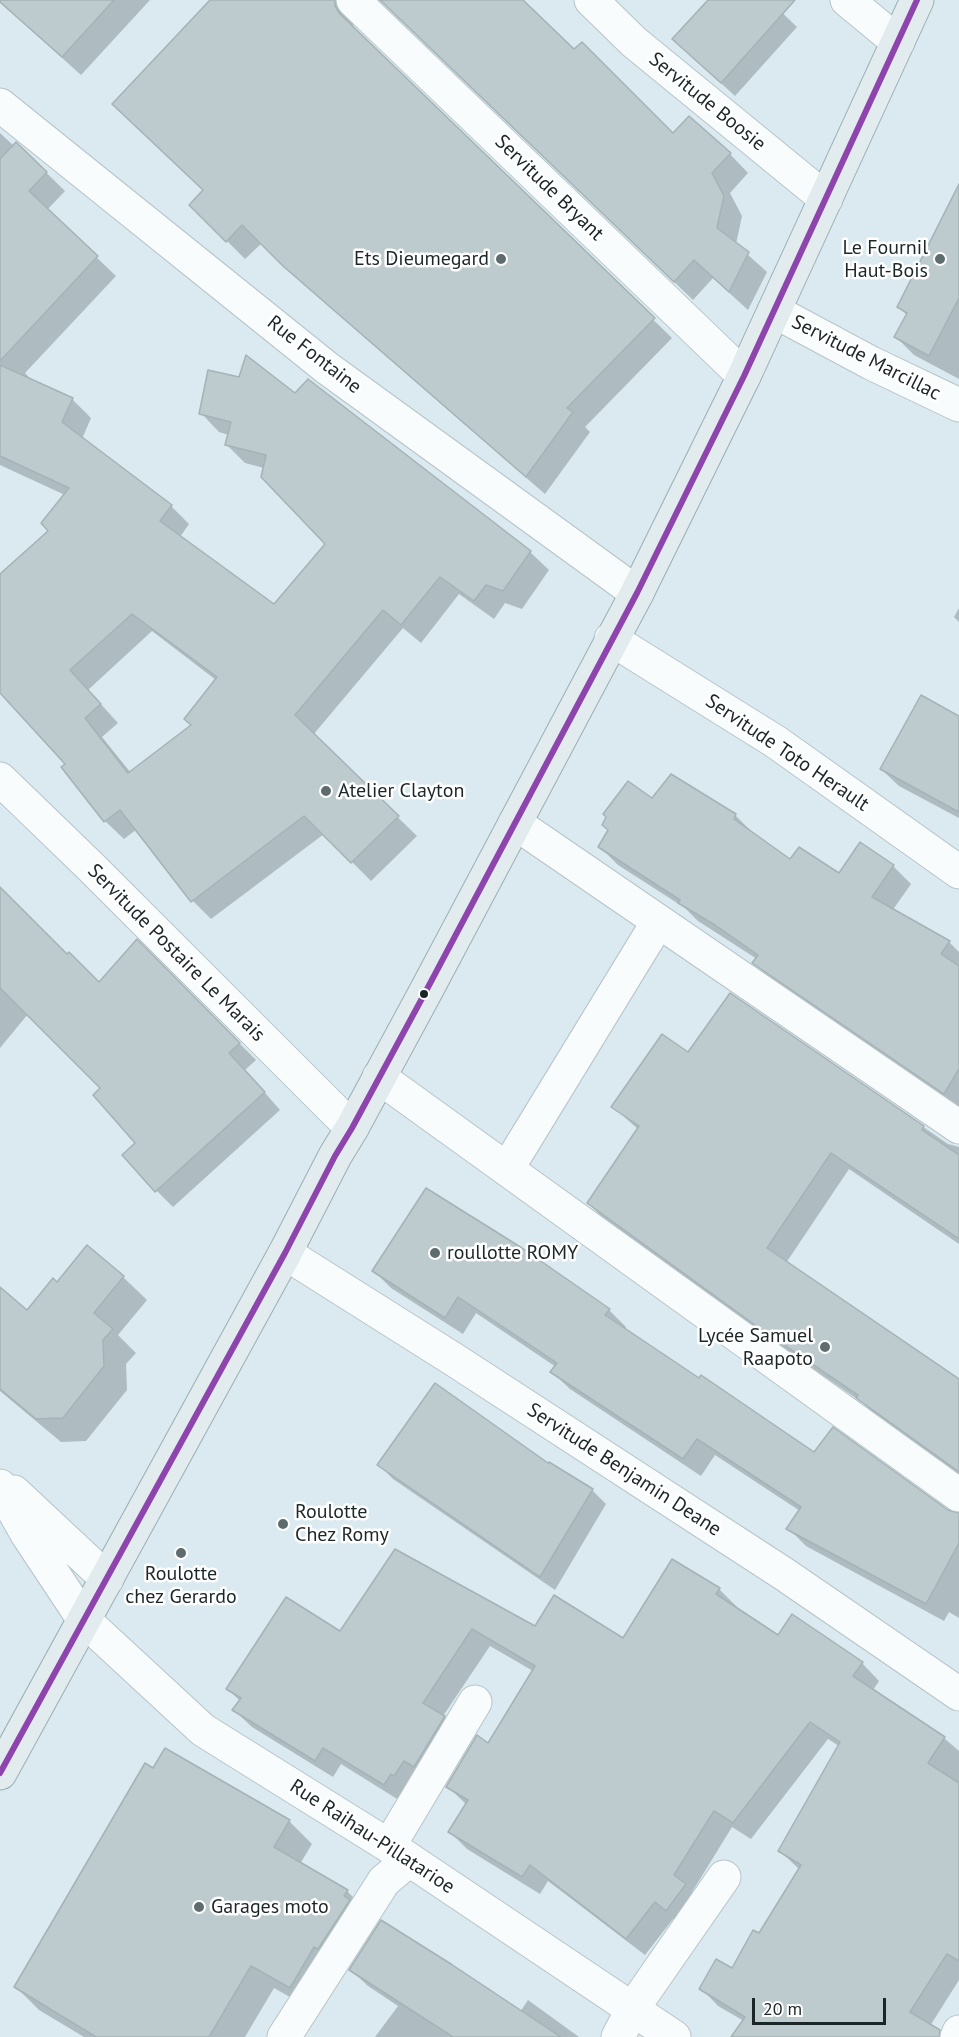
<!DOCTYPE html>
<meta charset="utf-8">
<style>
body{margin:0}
#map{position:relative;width:959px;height:2037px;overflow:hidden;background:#daeaf0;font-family:"PT Sans",sans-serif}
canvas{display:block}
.scale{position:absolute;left:752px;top:1998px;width:134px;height:27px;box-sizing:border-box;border:3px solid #1b2629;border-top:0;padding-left:8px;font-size:18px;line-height:21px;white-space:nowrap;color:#1b2629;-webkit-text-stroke:4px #fff;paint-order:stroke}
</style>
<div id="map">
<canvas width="959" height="2037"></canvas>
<div class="scale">20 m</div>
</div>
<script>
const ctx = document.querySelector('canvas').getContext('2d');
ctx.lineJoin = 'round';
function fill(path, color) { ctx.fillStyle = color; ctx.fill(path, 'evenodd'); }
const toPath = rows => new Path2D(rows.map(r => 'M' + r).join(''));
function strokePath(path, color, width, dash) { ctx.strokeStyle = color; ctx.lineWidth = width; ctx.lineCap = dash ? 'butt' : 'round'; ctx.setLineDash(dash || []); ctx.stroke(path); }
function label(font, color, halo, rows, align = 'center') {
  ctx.font = font + ' "PT Sans",sans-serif'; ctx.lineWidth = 5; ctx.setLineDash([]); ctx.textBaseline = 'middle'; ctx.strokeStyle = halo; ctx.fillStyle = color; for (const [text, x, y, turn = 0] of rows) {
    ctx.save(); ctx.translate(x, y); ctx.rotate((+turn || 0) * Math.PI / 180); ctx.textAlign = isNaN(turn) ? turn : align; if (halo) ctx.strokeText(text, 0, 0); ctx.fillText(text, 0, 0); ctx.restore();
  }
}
fill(toPath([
 [0,0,150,0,81,75,0,2],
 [212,0,521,0,577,54,673,136,730,154,748,173,730,193,742,216,736,244,767,272,748,310,713,278,693,300,387,5,378,0,368,0,353,15,353,25,358,33,672,338,585,427,590,432,545,494,303,284,262,243,245,259,191,205,204,191],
 [710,0,769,0,797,27,735,96,688,53],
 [0,133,14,146,19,146,65,191,47,210,116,276,25,373,33,382,72,399,91,418,82,439,171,506,189,524,180,537,274,606,327,544,264,468,245,463,227,445,229,435,219,432,201,413,295,395,530,552,549,570,522,609,505,603,494,619,459,594,421,643,403,628,313,735,417,836,371,881,324,834,211,919,193,901,137,829,124,839,105,821,67,764,0,690,0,576,50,531,65,495,0,465],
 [152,631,216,680,193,725,131,773,102,737,118,723,88,690],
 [959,188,959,379,914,355,896,337,907,315,899,307],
 [959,608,959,622,954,617],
 [959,718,959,818,899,786,881,769],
 [671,776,736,816,753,833,790,861,839,875,893,866,911,884,892,911,949,942,959,952,959,1108,772,980,754,963,757,959,698,921,685,908,618,865,600,847,652,800],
 [0,895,99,984,137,941,256,1060,245,1070,280,1110,173,1207,156,1190,137,1143,102,1088,28,1014,0,1048],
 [731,995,948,1144,959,1147,959,1244,849,1169,786,1263,959,1381,959,1475,875,1415,863,1403,774,1342,606,1221,588,1203,639,1130,613,1107,689,1054],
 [87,1248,123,1277,147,1300,118,1335,136,1353,126,1364,127,1390,86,1441,61,1442,0,1391,0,1289,27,1312,57,1284],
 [374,1271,609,1310,626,1327,625,1330,814,1454,947,1512,959,1515,959,1618,949,1612,944,1621,806,1546,788,1528,800,1511,715,1455,701,1476,570,1389,552,1372,556,1367,476,1313,463,1334,391,1288],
 [379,1465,549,1465,592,1490,606,1504,555,1590,393,1479],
 [395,1551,536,1628,624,1640,719,1589,737,1607,736,1609,779,1637,862,1663,879,1681,873,1690,944,1738,959,1751,959,1980,930,2026,944,2037,733,2037,744,2021,718,2006,701,1988,732,1970,760,1935,800,1870,780,1851,839,1746,828,1739,751,1839,732,1827,692,1892,703,1903,684,1927,673,1919,645,1955,548,1881,540,1894,467,1849,450,1832,467,1805,448,1787,489,1745,533,1671,490,1646,443,1716,462,1735,402,1802,341,1764,333,1777,252,1727,234,1710,240,1701,228,1689,340,1633],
 [289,1821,312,1844,300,1864,347,1891,370,1914,313,2010,274,1988,245,2037,84,2037,39,2010,16,1987],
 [351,1970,520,2012,528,2000,579,2037,375,2037,398,2006,368,1986]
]), '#0003');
const building = toPath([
 [0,0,114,0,62,57,0,2,0,0],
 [210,0,335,0,335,6,340,14,655,318,567,408,573,412,526,477,283,266,242,225,226,242,189,205,203,190,112,104,210,0],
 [380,0,523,0,574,49,582,42,673,133,689,116,731,153,712,173,724,196,717,228,749,252,729,292,694,260,674,282,380,0],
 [708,0,795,0,721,83,672,39,708,0],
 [16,142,47,172,29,191,98,256,0,361,0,159,16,142],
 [959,184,959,298,929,356,894,337,907,313,897,307,959,184],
 [246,355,295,393,308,379,531,551,503,591,486,585,474,601,440,577,401,625,383,610,295,715,399,816,351,863,304,816,191,902,120,810,104,822,61,767,65,764,0,693,0,574,48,531,41,523,69,488,0,456,0,365,73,398,62,422,172,505,160,521,274,604,325,544,261,477,266,455,225,445,231,422,199,414,208,370,239,377,246,355],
 [132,614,217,677,184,719,191,725,128,773,85,718,101,704,70,670,132,614],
 [921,695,959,716,959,812,880,769,921,695],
 [671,774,736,814,734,819,790,859,799,847,839,873,860,842,894,865,872,897,950,941,941,954,959,966,959,1069,944,1094,752,963,758,955,715,925,678,903,680,900,598,847,608,830,602,825,606,817,603,814,628,781,652,798,671,774],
 [0,887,67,954,69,952,99,982,137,939,240,1043,229,1053,265,1092,155,1192,122,1155,135,1143,93,1095,100,1088,0,988,0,887],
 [730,993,924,1126,922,1130,959,1155,959,1239,831,1153,767,1248,959,1379,959,1472,856,1398,858,1395,755,1325,587,1203,639,1126,611,1107,662,1034,688,1052,730,993],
 [426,1188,522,1248,610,1309,605,1315,699,1378,701,1375,814,1452,833,1427,948,1510,959,1513,959,1543,926,1604,786,1529,801,1507,697,1439,683,1459,550,1372,557,1363,458,1297,445,1318,372,1271,426,1188],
 [87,1245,124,1276,94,1313,113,1329,103,1340,104,1366,63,1418,36,1419,0,1389,0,1287,27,1310,53,1278,57,1282,87,1245],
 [435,1383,548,1463,549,1462,593,1489,540,1577,377,1465,435,1383],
 [395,1549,535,1626,554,1595,623,1638,672,1559,720,1588,716,1594,778,1635,792,1614,863,1662,853,1676,945,1737,928,1763,959,1783,959,1961,947,1954,910,2012,940,2030,939,2037,731,2037,745,2017,699,1989,716,1959,732,1968,753,1930,759,1933,801,1865,778,1851,840,1742,810,1722,733,1823,714,1811,674,1875,686,1884,666,1911,655,1902,626,1939,530,1865,522,1877,448,1832,468,1800,446,1787,477,1735,488,1743,535,1666,472,1629,423,1703,445,1716,414,1767,404,1761,394,1776,391,1774,384,1785,323,1748,315,1761,232,1710,241,1698,226,1689,286,1597,340,1631,395,1549],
 [165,1748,290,1820,274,1847,348,1890,344,1896,350,1900,318,1949,314,1947,290,1988,251,1966,209,2037,96,2037,14,1987,145,1763,153,1768,165,1748],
 [381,1920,451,1964,561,2037,453,2037,349,1970,381,1920]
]);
fill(building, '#bdcace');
strokePath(building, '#a5b2b6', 1.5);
const minor = toPath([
 [353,0,744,376],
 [591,0,634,42,826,199],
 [847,0,898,42],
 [0,105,327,368,637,593],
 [774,311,871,363,959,405],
 [611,639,776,742,959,872],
 [0,779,91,867,352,1128],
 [515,823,959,1127],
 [379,1077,959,1495],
 [507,1169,658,922],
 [285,1253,453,1359,784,1574,959,1694],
 [0,1486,27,1534,84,1620,203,1730,389,1846,674,2037],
 [14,1492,107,1579],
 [389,1846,475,1702],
 [284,2037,384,1881,409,1860],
 [618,2037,633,2008,724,1877],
 [957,2037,959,2032]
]);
const major = toPath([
 [0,1773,285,1253,335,1156,352,1128,426,991,637,593,744,376,917,0]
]);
strokePath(minor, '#b7c4c9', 35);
strokePath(major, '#9aafb5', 35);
strokePath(minor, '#f9fcfd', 33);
strokePath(major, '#e2ebee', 33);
strokePath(toPath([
 [0,1773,285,1253,335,1156,352,1128,426,991,637,593,744,376,917,0]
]), '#8e44ad', 6);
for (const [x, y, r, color] of [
 [501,259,6,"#5e6b6f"],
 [940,259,6,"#5e6b6f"],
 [326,791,6,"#5e6b6f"],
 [424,994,5,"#1b2629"],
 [435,1253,6,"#5e6b6f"],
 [825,1347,6,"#5e6b6f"],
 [283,1524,6,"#5e6b6f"],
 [181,1553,6,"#5e6b6f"],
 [199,1907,6,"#5e6b6f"]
]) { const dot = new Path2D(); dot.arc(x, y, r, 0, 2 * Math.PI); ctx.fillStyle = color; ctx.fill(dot); strokePath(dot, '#fff', 2); }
label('20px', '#1b2629', '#fff', [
 ["Servitude Boosie",707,102,39],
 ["Servitude Bryant",549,188,44],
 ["Rue Fontaine",314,355,38],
 ["Servitude Marcillac",866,358,27],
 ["Servitude Toto Herault",787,753,34],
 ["Servitude Postaire Le Marais",176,953,45],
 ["Servitude Benjamin Deane",624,1470,33],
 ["Rue Raihau-Pillatarioe",372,1837,33]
]);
label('20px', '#1b2629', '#fff', [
 ["Le Fournil",928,248,"right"],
 ["Haut-Bois",928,271,"right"],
 ["Ets Dieumegard",489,259,"right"],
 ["Atelier Clayton",338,791],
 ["roullotte ROMY",447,1253],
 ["Lycée Samuel",813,1336,"right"],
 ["Raapoto",813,1359,"right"],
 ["Roulotte",295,1512],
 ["Chez Romy",295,1535],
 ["Roulotte",181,1574,"center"],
 ["chez Gerardo",181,1597,"center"],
 ["Garages moto",211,1907]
], 'left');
</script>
